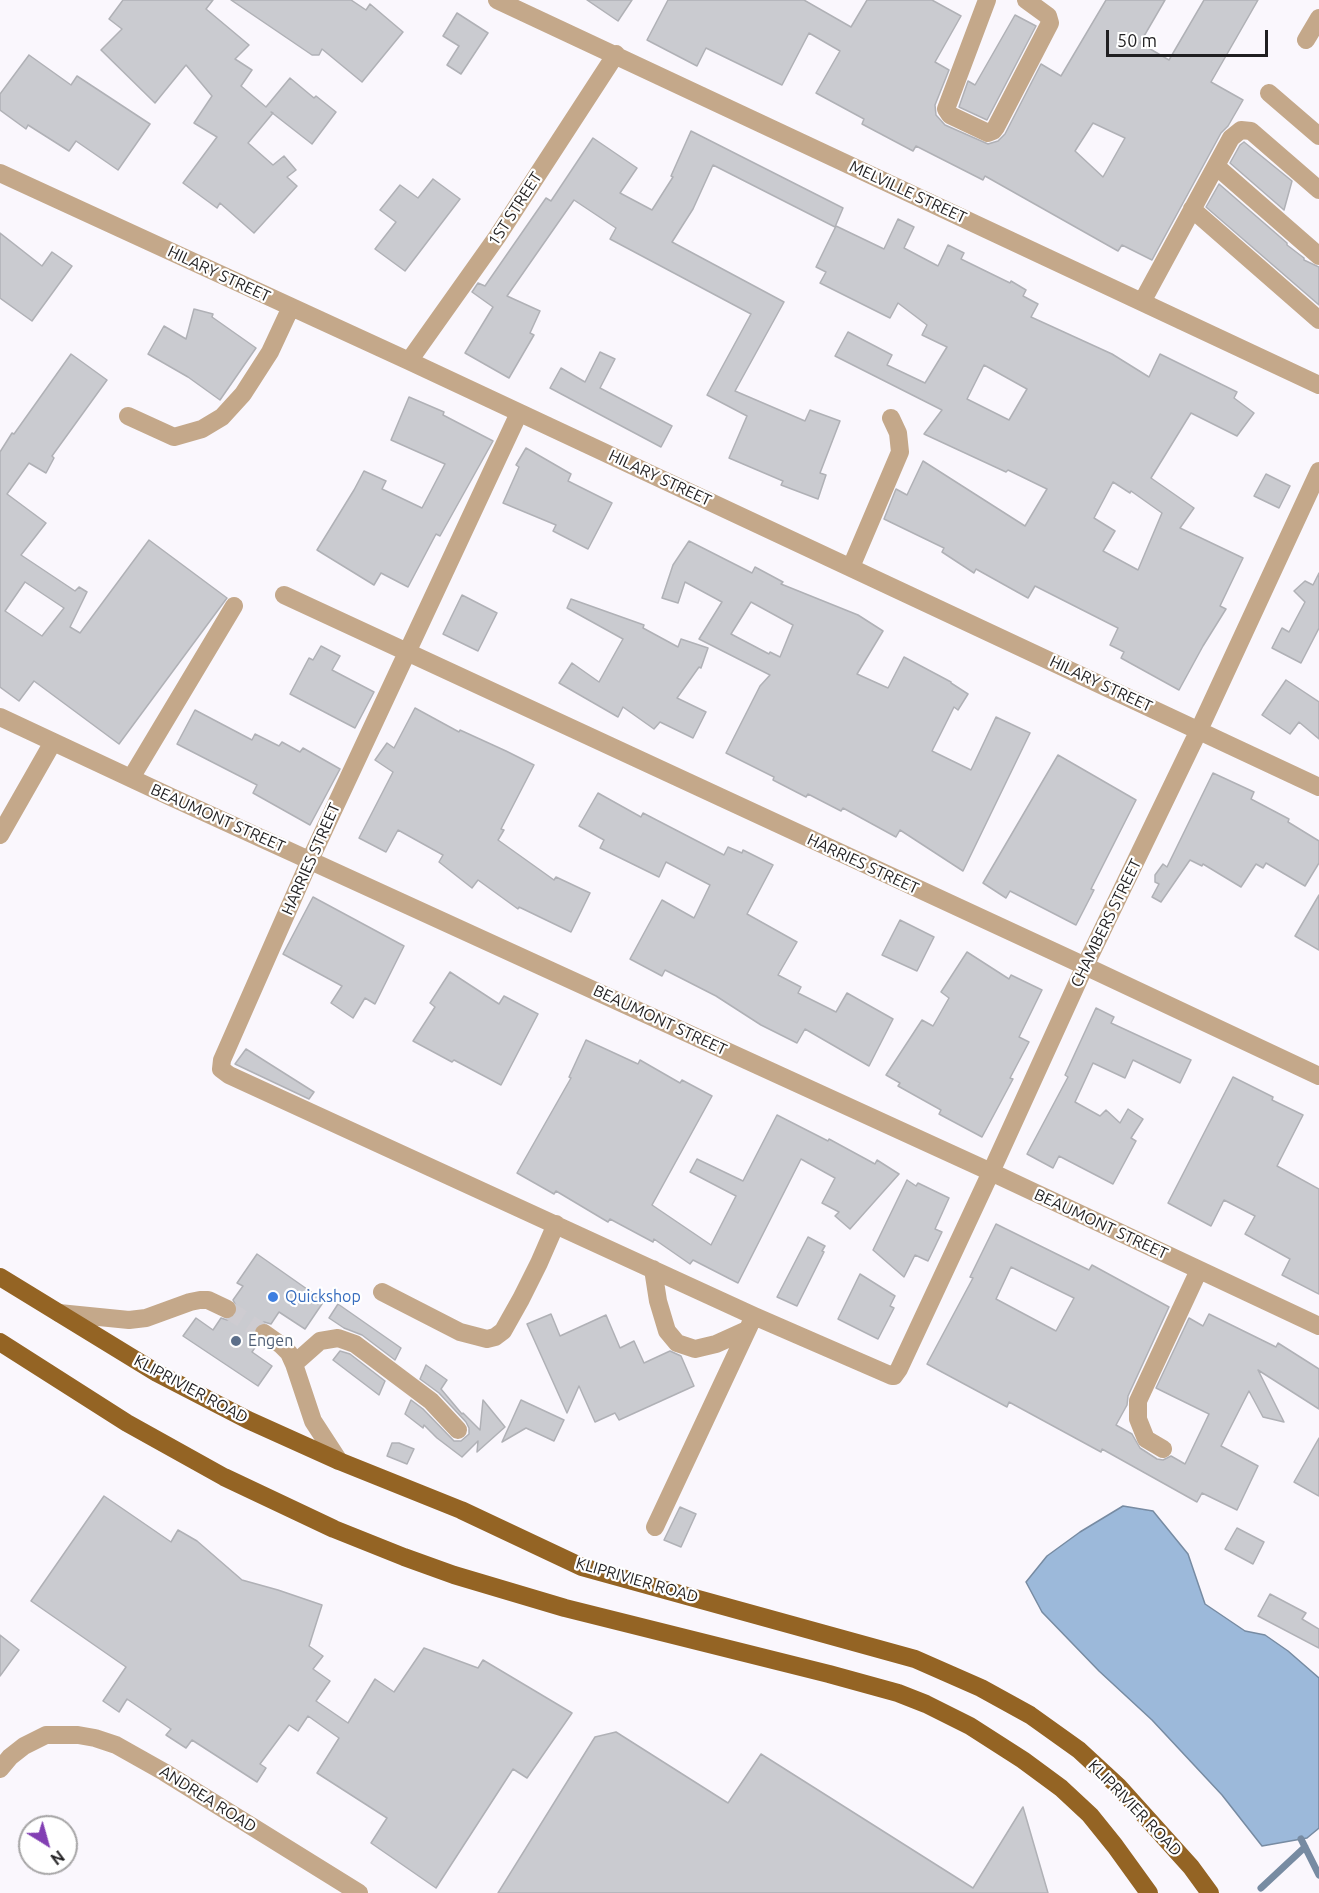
<!DOCTYPE html>
<style>
body{margin:0}
#map{position:relative;width:1319px;height:1893px;overflow:hidden;background:#faf7fd;font-family:Ubuntu,sans-serif}
canvas{display:block}
.north{position:absolute;left:18px;top:1815px;width:60px;height:60px;box-sizing:border-box;background:#fff;border:2px solid #a6a5a6;border-radius:50%;rotate:143deg;font-size:16px;font-weight:700;line-height:24px;text-align:center;color:#201f21}
.north::after{content:'';display:block;margin:auto;width:21px;height:27px;background:#823fb3;clip-path:polygon(50% 0,100% 100%,50% 72%,0 100%)}
.scale{position:absolute;left:1106px;top:30px;width:162px;height:27px;box-sizing:border-box;border:3px solid #201f21;border-top:0;padding-left:8px;font-size:18px;line-height:21px;white-space:nowrap;color:#201f21;-webkit-text-stroke:4px #fff;paint-order:stroke}
</style>
<div id="map">
<canvas width="1319" height="1893"></canvas>
<div class="north">N</div>
<div class="scale">50 m</div>
</div>
<script>
const ctx = document.querySelector('canvas').getContext('2d');
ctx.lineJoin = 'round';
function fill(path, color) { ctx.fillStyle = color; ctx.fill(path, 'evenodd'); }
const toPath = rows => new Path2D(rows.map(r => 'M' + r).join(''));
function strokePath(path, color, width, dash) { ctx.strokeStyle = color; ctx.lineWidth = width; ctx.lineCap = dash ? 'butt' : 'round'; ctx.setLineDash(dash || []); ctx.stroke(path); }
function label(font, color, halo, rows, align = 'center') {
  ctx.font = font + ' Ubuntu,sans-serif'; ctx.lineWidth = 4.5; ctx.setLineDash([]); ctx.textBaseline = 'middle'; ctx.strokeStyle = halo; ctx.fillStyle = color; for (const [text, x, y, turn = 0] of rows) {
    ctx.save(); ctx.translate(x, y); ctx.rotate((+turn || 0) * Math.PI / 180); ctx.textAlign = isNaN(turn) ? turn : align; if (halo) ctx.strokeText(text, 0, 0); ctx.fillText(text, 0, 0); ctx.restore();
  }
}
const water = toPath([
 [1123,1506,1153,1511,1188,1554,1205,1604,1245,1631,1265,1635,1288,1651,1319,1678,1319,1828,1307,1838,1262,1846,1222,1795,1152,1720,1099,1671,1042,1612,1026,1582,1047,1556,1080,1532,1123,1506]
]);
fill(water, '#9cb9da');
strokePath(water, '#778ba2', 1.5);
strokePath(toPath([
 [1301,1839,1319,1875],
 [1261,1888,1305,1847]
]), '#778ba2', 7);
const building = toPath([
 [123,0,213,0,206,9,249,45,235,59,252,70,241,86,266,107,290,78,314,98,316,96,336,112,312,144,271,112,273,113,248,143,273,165,284,156,296,170,287,177,297,186,254,233,220,203,217,208,183,183,217,137,194,123,212,96,186,65,155,103,101,50,122,29,109,19,123,0],
 [231,0,351,0,366,10,370,4,403,32,362,82,322,49,319,55,312,55,231,0],
 [587,0,632,0,618,21,587,0],
 [668,0,804,0,851,27,867,0,932,0,961,16,935,62,949,70,935,105,936,115,945,125,988,144,998,141,1005,134,1041,64,1061,76,1106,0,1165,0,1140,43,1169,60,1204,0,1258,0,1211,82,1243,100,1228,126,1221,133,1152,260,1122,245,1118,251,985,176,983,180,916,146,913,151,862,124,864,119,816,93,840,51,809,33,782,85,706,48,697,66,647,40,668,0],
 [1093,123,1125,138,1103,177,1075,151,1093,123],
 [457,13,488,33,461,74,447,65,459,46,443,36,457,13],
 [1015,15,1036,26,987,120,959,107,968,81,975,85,1015,15],
 [29,55,71,85,77,76,150,124,118,170,76,141,69,151,28,125,26,129,0,110,0,94,29,55],
 [691,131,843,208,835,227,713,165,693,209,672,242,784,302,735,391,805,421,810,410,840,421,820,473,826,475,818,499,781,485,783,481,729,458,747,416,707,395,751,314,610,239,616,228,574,200,507,296,540,311,530,333,534,335,509,378,465,353,493,307,472,292,478,283,485,286,546,198,551,201,593,138,637,168,620,193,652,210,673,177,671,176,691,131],
 [1244,142,1292,181,1284,210,1230,163,1240,145,1244,142],
 [433,179,460,199,405,271,375,249,396,222,380,210,400,185,418,198,433,179],
 [1219,184,1287,243,1287,245,1304,258,1304,260,1319,267,1319,305,1206,207,1219,184],
 [898,219,914,227,904,248,938,266,948,245,964,253,961,259,1010,283,1011,281,1026,290,1023,296,1038,304,1031,317,1112,354,1149,377,1160,354,1237,392,1234,398,1254,413,1237,436,1191,413,1151,478,1194,508,1180,528,1243,558,1220,606,1226,609,1203,646,1179,690,1121,658,1124,652,1110,645,1118,628,1035,586,1028,598,976,569,974,573,942,552,944,548,884,519,896,489,907,495,923,461,1025,526,1047,489,1008,470,1006,472,924,434,942,410,835,356,848,332,892,355,887,365,925,383,947,347,922,335,927,325,898,303,890,318,820,283,826,272,816,267,836,226,884,249,898,219],
 [984,365,1027,389,1009,420,967,399,984,365],
 [1113,482,1130,493,1131,491,1162,513,1138,570,1103,551,1115,531,1094,518,1113,482],
 [0,233,42,266,52,252,72,266,32,321,0,298,0,233],
 [194,309,213,314,212,317,256,348,220,400,188,377,148,354,164,326,186,339,194,309],
 [600,352,615,359,600,388,672,426,661,447,550,388,561,368,585,382,600,352],
 [71,354,107,380,52,456,54,458,46,473,29,463,7,494,46,523,21,555,75,591,79,587,87,592,70,627,80,633,149,540,227,598,119,744,34,681,19,701,0,687,0,452,12,433,14,434,71,354],
 [25,582,64,608,42,636,5,611,25,582],
 [409,397,444,412,443,415,493,441,440,536,436,534,408,587,381,573,374,585,317,550,354,490,364,471,386,481,382,489,422,508,445,464,391,440,409,397],
 [526,448,571,474,568,481,612,503,588,549,553,531,556,525,503,503,519,467,516,465,526,448],
 [1266,474,1290,486,1279,508,1254,496,1266,474],
 [689,541,752,573,755,567,783,582,781,584,858,615,883,631,857,674,888,688,904,657,951,682,951,683,968,694,958,710,954,707,932,751,971,770,996,717,1030,733,963,871,900,830,896,837,843,808,841,811,808,794,806,797,773,780,774,777,726,753,760,686,770,675,699,639,722,602,685,582,678,603,662,598,673,565,689,541],
 [751,602,793,625,780,657,770,652,769,654,731,634,751,602],
 [1319,573,1319,628,1301,663,1272,648,1282,628,1289,632,1305,602,1294,591,1305,581,1313,585,1319,573],
 [462,595,497,613,478,651,443,634,462,595],
 [571,599,644,625,643,628,678,647,681,639,708,648,701,668,699,667,677,698,706,712,693,738,660,722,654,729,623,707,618,717,559,683,572,663,599,682,623,639,567,608,571,599],
 [321,646,340,656,332,670,374,692,355,728,290,694,309,658,313,660,321,646],
 [1286,680,1319,702,1319,739,1299,722,1290,734,1262,715,1286,680],
 [415,708,459,732,460,730,506,751,534,765,501,829,504,830,498,840,554,880,556,877,590,893,571,932,519,907,518,909,478,880,472,888,439,862,443,855,398,830,386,852,359,838,393,772,375,760,387,743,394,748,415,708],
 [195,710,252,740,255,734,279,746,282,742,300,752,303,748,340,769,310,825,253,793,257,785,177,744,195,710],
 [1058,755,1136,800,1091,889,1094,890,1076,925,1010,891,1006,898,983,883,1058,755],
 [1213,773,1254,792,1251,799,1289,819,1288,822,1319,841,1319,863,1305,886,1266,863,1263,868,1256,864,1241,887,1203,864,1202,866,1190,860,1161,902,1152,897,1159,884,1155,882,1155,875,1163,864,1167,867,1213,773],
 [598,793,641,817,643,813,724,855,728,847,742,853,743,850,773,865,747,914,797,942,778,975,801,987,798,993,836,1012,847,993,893,1019,869,1066,805,1029,797,1043,761,1025,716,996,665,970,662,976,630,959,662,900,694,918,710,885,666,862,659,877,600,848,604,840,579,826,598,793],
 [1319,895,1319,950,1295,936,1319,895],
 [313,897,404,946,375,1004,365,998,353,1018,331,1003,342,986,283,954,313,897],
 [900,920,934,937,917,971,882,955,900,920],
 [967,952,1009,979,1011,975,1042,990,1019,1037,1029,1042,1010,1078,1013,1079,982,1137,939,1114,941,1110,898,1086,900,1083,886,1075,922,1020,933,1026,949,998,941,992,967,952],
 [450,972,499,1004,504,996,538,1014,501,1085,454,1060,452,1062,413,1041,435,1007,430,1003,450,972],
 [1096,1008,1114,1017,1111,1023,1191,1060,1180,1083,1133,1060,1125,1078,1093,1063,1075,1102,1100,1116,1106,1110,1120,1123,1128,1109,1143,1119,1131,1138,1136,1141,1113,1184,1059,1156,1053,1168,1027,1154,1068,1077,1065,1075,1096,1008],
 [586,1040,638,1064,640,1060,680,1083,682,1080,712,1096,652,1205,711,1245,736,1196,690,1172,697,1159,743,1181,777,1115,828,1141,829,1139,875,1164,877,1160,899,1174,850,1229,835,1216,839,1212,822,1203,835,1178,801,1159,738,1283,693,1260,690,1264,654,1239,653,1242,610,1219,608,1222,556,1191,554,1194,517,1173,571,1078,569,1077,586,1040],
 [246,1049,314,1092,309,1099,235,1064,246,1049],
 [1233,1077,1273,1097,1272,1100,1303,1115,1277,1166,1319,1189,1319,1294,1282,1275,1290,1259,1245,1234,1255,1216,1224,1200,1211,1226,1168,1203,1233,1077],
 [907,1180,916,1186,918,1183,949,1198,935,1229,942,1232,928,1261,915,1255,904,1277,873,1250,907,1180],
 [996,1224,1089,1270,1092,1265,1169,1307,1128,1396,1127,1405,1116,1425,1132,1434,1140,1448,1157,1459,1163,1460,1171,1456,1185,1464,1209,1414,1156,1388,1189,1318,1203,1326,1209,1314,1276,1347,1278,1343,1319,1369,1319,1409,1258,1370,1284,1422,1263,1417,1249,1391,1221,1446,1258,1466,1237,1510,1202,1493,1197,1502,1102,1449,1101,1452,1009,1402,1007,1407,927,1364,973,1278,970,1277,996,1224],
 [1011,1267,1074,1298,1056,1331,996,1299,1011,1267],
 [808,1237,825,1246,822,1251,824,1252,797,1306,777,1297,808,1237],
 [257,1254,324,1301,305,1329,279,1312,271,1324,264,1322,255,1326,253,1331,254,1337,258,1343,252,1352,272,1366,258,1386,183,1336,196,1318,213,1330,221,1318,227,1320,234,1318,238,1309,233,1300,243,1286,237,1283,257,1254],
 [860,1274,895,1296,890,1306,894,1308,878,1339,838,1319,860,1274],
 [338,1304,401,1348,395,1360,362,1335,344,1328,329,1318,338,1304],
 [551,1314,560,1336,606,1315,620,1348,634,1341,644,1363,670,1351,681,1356,694,1386,619,1420,615,1413,595,1422,579,1386,567,1413,527,1324,551,1314],
 [340,1351,350,1354,385,1381,379,1395,333,1360,340,1351],
 [426,1365,447,1380,441,1389,462,1414,463,1413,480,1430,483,1400,505,1427,477,1452,478,1441,462,1457,437,1438,424,1425,423,1428,405,1414,411,1400,423,1409,454,1441,461,1441,469,1434,469,1428,466,1422,439,1393,420,1379,426,1365],
 [521,1400,564,1420,554,1441,526,1428,502,1442,521,1400],
 [1319,1438,1319,1496,1294,1482,1319,1438],
 [392,1443,399,1443,414,1449,407,1464,387,1456,392,1443],
 [104,1496,171,1542,178,1530,197,1541,242,1580,278,1590,322,1605,309,1646,323,1656,313,1669,330,1681,316,1701,348,1723,375,1679,394,1692,424,1648,478,1668,483,1660,572,1713,527,1778,513,1769,436,1888,371,1843,387,1818,317,1773,339,1738,308,1716,298,1731,289,1725,260,1764,266,1768,257,1782,192,1740,186,1748,166,1735,171,1729,127,1699,119,1712,103,1701,126,1667,31,1601,104,1496],
 [680,1507,696,1514,681,1547,664,1540,680,1507],
 [1237,1528,1264,1542,1253,1564,1225,1549,1237,1528],
 [1270,1594,1306,1613,1302,1619,1319,1629,1319,1648,1258,1616,1270,1594],
 [0,1635,19,1650,0,1676,0,1635],
 [616,1732,728,1803,761,1754,973,1888,1023,1807,1048,1893,498,1893,595,1737,616,1732]
]);
fill(building, '#cacbd0');
strokePath(building, '#b0b1b6', 1.5);
strokePath(toPath([
 [227,1309,264,1333]
]), '#ceccd1', 18, [18, 9]);
strokePath(toPath([
 [497,0,1319,385],
 [987,0,946,109,950,115,988,133,993,131,996,127,1050,23,1048,16,1026,0],
 [1306,40,1319,18],
 [1269,93,1319,136],
 [1216,166,1319,256],
 [0,173,409,361,1319,787],
 [1192,209,1319,320],
 [1142,302,1231,138,1241,130,1251,131,1319,190],
 [409,361,497,237,616,54],
 [519,413,310,860,222,1060,221,1069,229,1075,754,1316,892,1376,894,1376,899,1369,991,1172,1085,966,1199,730,1319,471],
 [128,416,174,437,202,429,222,417,243,394,270,352,291,307],
 [851,567,900,452,898,433,891,418],
 [284,595,1085,966,1319,1076],
 [0,717,171,797,991,1172,1319,1326],
 [131,778,234,606],
 [0,835,53,742],
 [653,1269,658,1301,667,1331,677,1343,695,1349,716,1344,747,1330],
 [382,1292,460,1332,487,1339,495,1337,503,1331,521,1299,539,1263,556,1224],
 [59,1313,129,1320,146,1318,190,1302,200,1300,208,1300,227,1309],
 [264,1333,281,1345,289,1353,294,1364,313,1421,339,1461],
 [294,1364,320,1341,338,1338,355,1344,431,1401,458,1430],
 [1163,1449,1146,1439,1138,1419,1138,1401,1199,1270],
 [655,1527,754,1316],
 [0,1769,10,1757,24,1746,46,1735,78,1735,95,1738,116,1745,164,1772,359,1893]
]), '#c4a88a', 18);
strokePath(toPath([
 [0,1277,157,1373,248,1420,339,1461,461,1510,582,1567,915,1659,981,1688,1030,1715,1079,1750,1118,1786,1191,1867,1210,1893],
 [0,1342,127,1423,224,1477,334,1529,404,1557,454,1575,565,1608,829,1674,898,1693,926,1704,970,1726,1023,1760,1061,1788,1090,1815,1115,1846,1149,1893]
]), '#946424', 18);
for (const [x, y, r, color] of [
 [273,1297,6,"#3f7fe0"],
 [236,1341,6,"#5c6f8a"]
]) { const dot = new Path2D(); dot.arc(x, y, r, 0, 2 * Math.PI); ctx.fillStyle = color; ctx.fill(dot); strokePath(dot, '#fff', 2); }
label('16px', '#201f21', '#fff', [
 ["MELVILLE STREET",908,192,25],
 ["1ST STREET",515,209,-57],
 ["HILARY STREET",219,274,25],
 ["HILARY STREET",660,478,25],
 ["HILARY STREET",1101,684,25],
 ["BEAUMONT STREET",218,818,24],
 ["HARRIES STREET",311,859,-66],
 ["HARRIES STREET",863,864,25],
 ["CHAMBERS STREET",1106,923,-64],
 ["BEAUMONT STREET",660,1020,25],
 ["BEAUMONT STREET",1101,1224,25],
 ["KLIPRIVIER ROAD",191,1389,28],
 ["KLIPRIVIER ROAD",637,1580,16],
 ["ANDREA ROAD",208,1799,32],
 ["KLIPRIVIER ROAD",1135,1808,46]
]);
label('16px', '#366cbe', '#fff', [
 ["Quickshop",285,1297]
], 'left');
label('16px', '#4e5e75', '#fff', [
 ["Engen",248,1341]
], 'left');
</script>
